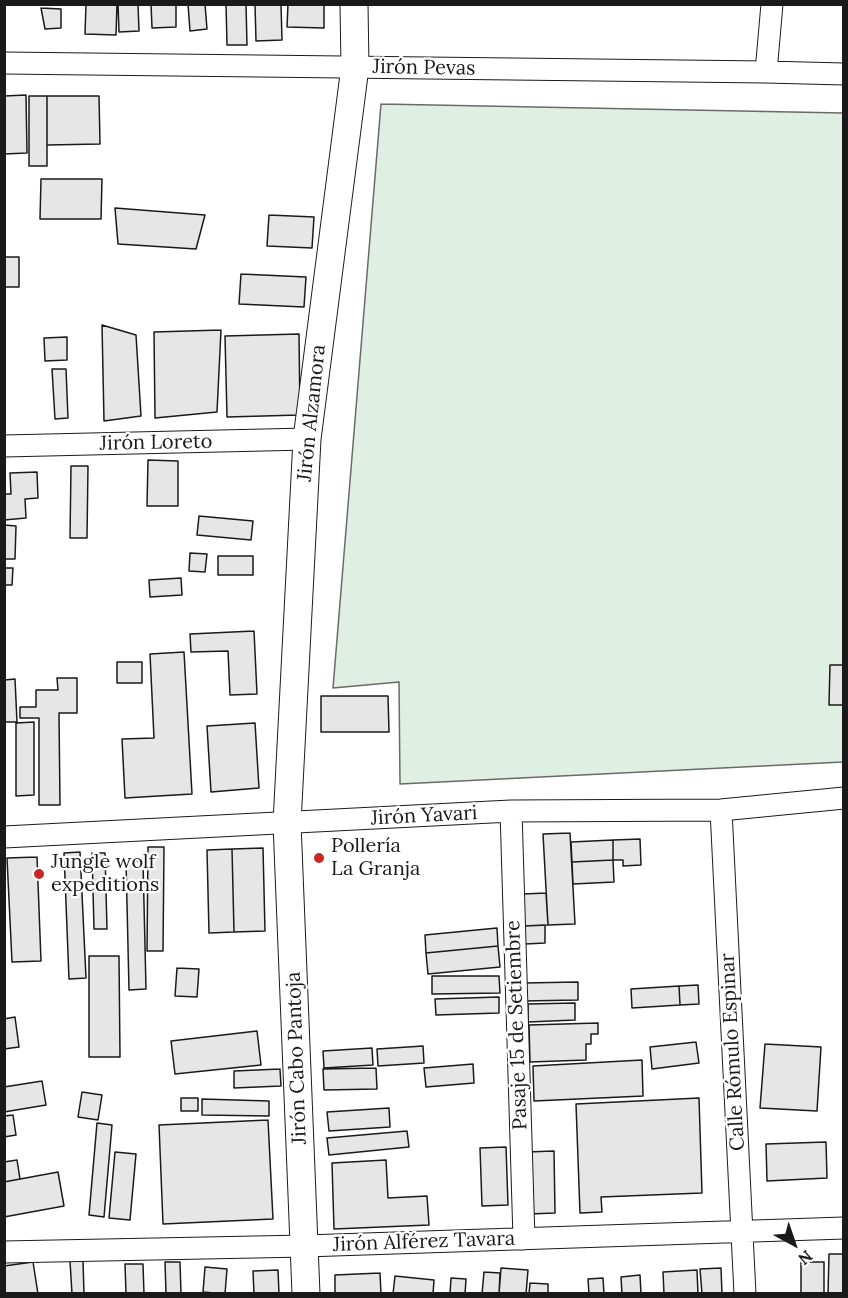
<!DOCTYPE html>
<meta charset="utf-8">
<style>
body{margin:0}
#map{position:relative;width:848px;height:1298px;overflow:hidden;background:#fff;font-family:Lora,serif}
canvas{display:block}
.frame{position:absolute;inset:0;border:6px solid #1a1a1a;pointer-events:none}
.north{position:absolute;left:764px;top:1214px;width:60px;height:60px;-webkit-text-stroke:4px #fff;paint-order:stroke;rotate:140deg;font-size:16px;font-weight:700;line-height:24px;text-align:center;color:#1a1a1a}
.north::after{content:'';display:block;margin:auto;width:21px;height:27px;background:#1a1a1a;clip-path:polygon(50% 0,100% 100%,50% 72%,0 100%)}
</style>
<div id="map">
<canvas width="848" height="1298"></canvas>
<div class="frame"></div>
<div class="north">N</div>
</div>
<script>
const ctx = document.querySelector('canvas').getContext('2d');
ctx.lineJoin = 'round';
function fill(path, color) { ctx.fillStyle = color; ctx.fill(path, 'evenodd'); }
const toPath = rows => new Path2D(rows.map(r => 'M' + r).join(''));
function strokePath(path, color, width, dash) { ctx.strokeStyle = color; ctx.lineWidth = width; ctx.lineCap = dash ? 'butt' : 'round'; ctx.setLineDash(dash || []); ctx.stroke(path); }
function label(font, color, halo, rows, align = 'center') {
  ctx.font = font + ' Lora,serif'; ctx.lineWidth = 4.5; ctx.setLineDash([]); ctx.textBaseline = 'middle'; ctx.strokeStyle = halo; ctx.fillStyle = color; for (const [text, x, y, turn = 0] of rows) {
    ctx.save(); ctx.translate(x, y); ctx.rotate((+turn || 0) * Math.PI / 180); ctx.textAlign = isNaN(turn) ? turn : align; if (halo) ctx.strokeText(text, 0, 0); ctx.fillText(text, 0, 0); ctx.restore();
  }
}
const green = toPath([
 [381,104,843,113,843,762,400,784,399,682,333,688,381,104]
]);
fill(green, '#e0efe3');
strokePath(green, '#6a6a6a', 1.5);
const building = toPath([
 [86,4,117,4,116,35,85,34,86,4],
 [118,4,138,4,139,31,119,32,118,4],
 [151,4,176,4,176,27,152,28,151,4],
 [188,4,205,4,207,29,190,31,188,4],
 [226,4,246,4,247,45,227,45,226,4],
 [255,4,281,4,282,40,256,41,255,4],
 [288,4,324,4,324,28,287,27,288,4],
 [41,8,61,9,61,28,45,29,41,8],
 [26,95,27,153,4,154,4,96,26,95],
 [29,96,47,96,47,166,29,166,29,96],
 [47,96,99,96,100,144,47,145,47,96],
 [41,179,102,179,101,219,40,219,41,179],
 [115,208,205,215,196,249,118,244,115,208],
 [269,215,314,217,312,248,267,246,269,215],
 [4,257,19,257,19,287,4,287,4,257],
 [241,274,306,277,304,307,239,304,241,274],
 [102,325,136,335,141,416,104,421,102,325],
 [221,330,217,412,155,418,154,332,221,330],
 [299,334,300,415,227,417,225,336,299,334],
 [67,337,67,360,45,361,44,338,67,337],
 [52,369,66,369,68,418,55,419,52,369],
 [148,460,178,461,178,506,147,506,148,460],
 [71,466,88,466,87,538,70,538,71,466],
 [37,472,38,498,25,499,26,518,4,520,4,494,11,494,10,473,37,472],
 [199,516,253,521,251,540,197,535,199,516],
 [4,525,16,526,15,559,4,559,4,525],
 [190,553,207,554,205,572,189,571,190,553],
 [218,556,253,556,253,575,218,575,218,556],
 [4,568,13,568,12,585,4,585,4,568],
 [181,578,182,595,150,597,149,580,181,578],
 [254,631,257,694,230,695,228,651,191,652,190,634,254,631],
 [184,652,192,794,125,798,122,739,154,738,150,654,184,652],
 [117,662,142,662,142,683,117,683,117,662],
 [830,665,844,665,844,705,829,705,830,665],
 [57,678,77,678,77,713,59,713,60,805,39,805,39,718,20,718,20,707,36,707,36,690,58,690,57,678],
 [15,679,17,722,4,722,4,680,15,679],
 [321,696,388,696,389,732,321,732,321,696],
 [34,722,34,795,16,796,16,723,34,722],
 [255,723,259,788,211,792,207,726,255,723],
 [570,833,575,924,548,925,543,834,570,833],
 [640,839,641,865,623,866,623,860,613,860,613,840,640,839],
 [613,840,613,860,572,862,571,842,613,840],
 [148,847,164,847,163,951,147,951,148,847],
 [263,848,265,931,234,932,232,849,263,848],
 [232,849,234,932,209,933,207,850,232,849],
 [80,852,86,978,69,979,64,853,80,852],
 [92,853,105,853,107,929,94,929,92,853],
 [37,857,41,961,12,962,7,858,37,857],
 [613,860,614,882,573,884,572,862,613,860],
 [126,861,143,861,146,989,129,990,126,861],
 [546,893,548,925,524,926,523,894,546,893],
 [545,925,545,943,525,944,524,926,545,925],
 [497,928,498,946,426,953,425,935,497,928],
 [498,946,500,967,428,974,426,953,498,946],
 [89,956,119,956,120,1057,89,1057,89,956],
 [177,968,199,969,197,997,175,996,177,968],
 [432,976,499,976,500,993,432,994,432,976],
 [578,982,578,1000,523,1001,523,983,578,982],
 [698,985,699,1004,680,1005,679,986,698,985],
 [679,986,680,1005,632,1008,631,989,679,986],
 [499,997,499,1013,436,1015,435,999,499,997],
 [575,1003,575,1020,528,1022,528,1004,575,1003],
 [15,1017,19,1047,4,1049,4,1019,15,1017],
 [598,1023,598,1034,591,1034,591,1044,586,1044,586,1060,530,1062,529,1025,598,1023],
 [257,1031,261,1065,175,1074,171,1041,257,1031],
 [696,1042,699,1063,652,1069,650,1047,696,1042],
 [765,1044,821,1047,817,1111,760,1108,765,1044],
 [423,1046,424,1063,378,1066,377,1049,423,1046],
 [372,1048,373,1065,324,1068,323,1051,372,1048],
 [642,1060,643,1096,534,1101,533,1066,642,1060],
 [473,1064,474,1083,426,1087,424,1068,473,1064],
 [376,1068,377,1089,324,1090,323,1069,376,1068],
 [280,1069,281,1086,234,1088,234,1071,280,1069],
 [42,1081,46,1105,4,1112,4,1087,42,1081],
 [82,1092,102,1095,98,1120,78,1117,82,1092],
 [181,1098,198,1098,198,1111,181,1111,181,1098],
 [699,1098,702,1193,601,1197,602,1212,580,1213,576,1104,699,1098],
 [202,1099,269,1101,269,1116,202,1115,202,1099],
 [389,1108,390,1127,329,1131,327,1112,389,1108],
 [13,1115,16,1135,4,1137,4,1116,13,1115],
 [268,1120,273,1219,163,1224,159,1125,268,1120],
 [97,1123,112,1125,104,1217,89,1215,97,1123],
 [407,1131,409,1147,329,1155,327,1138,407,1131],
 [826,1142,827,1178,767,1181,766,1144,826,1142],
 [506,1147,508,1205,482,1206,480,1148,506,1147],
 [554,1151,555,1213,529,1214,526,1152,554,1151],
 [115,1152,136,1154,130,1220,109,1218,115,1152],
 [17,1160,20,1179,4,1182,4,1162,17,1160],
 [386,1160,388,1198,427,1196,429,1225,334,1229,332,1163,386,1160],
 [58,1172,64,1206,4,1217,4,1182,58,1172],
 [829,1254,844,1254,844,1294,828,1294,829,1254],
 [83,1260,84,1294,72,1294,70,1261,83,1260],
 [33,1262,38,1294,4,1294,4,1266,33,1262],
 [165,1262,180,1262,181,1294,166,1294,165,1262],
 [801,1262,824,1262,824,1294,801,1294,801,1262],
 [125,1264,143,1264,144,1294,126,1294,125,1264],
 [205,1267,227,1269,225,1294,203,1292,205,1267],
 [501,1268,528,1270,526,1294,499,1294,501,1268],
 [721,1268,722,1294,702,1294,700,1269,721,1268],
 [278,1270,279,1294,254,1294,253,1271,278,1270],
 [697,1270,698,1294,664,1294,663,1272,697,1270],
 [484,1272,500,1273,499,1294,482,1294,484,1272],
 [380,1273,381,1294,335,1294,335,1275,380,1273],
 [640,1275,641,1294,622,1294,621,1277,640,1275],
 [395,1276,434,1280,433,1294,393,1294,395,1276],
 [451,1278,466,1279,465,1294,450,1294,451,1278],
 [603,1278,604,1294,589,1294,588,1279,603,1278],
 [530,1283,548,1284,548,1294,529,1294,530,1283]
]);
fill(building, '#e6e6e6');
strokePath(building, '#1a1a1a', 1.5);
const minor = toPath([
 [4,63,766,72,844,74],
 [766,72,772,4],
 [4,446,307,439],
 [721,810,745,1294],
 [511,811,524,1239],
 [4,837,511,811,721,810,844,798],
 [4,1252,305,1246,844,1228]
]);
const tertiary = toPath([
 [306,1294,287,823,307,439,355,67,354,4]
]);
strokePath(minor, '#1a1a1a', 23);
strokePath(tertiary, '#1a1a1a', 29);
strokePath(minor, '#fff', 21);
strokePath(tertiary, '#fff', 27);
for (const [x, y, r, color] of [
 [319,858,6,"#c62828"],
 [39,874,6,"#c62828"]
]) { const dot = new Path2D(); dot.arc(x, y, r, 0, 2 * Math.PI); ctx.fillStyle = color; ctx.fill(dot); strokePath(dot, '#fff', 2); }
label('20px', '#1a1a1a', '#fff', [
 ["Jirón Pevas",424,68,1],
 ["Jirón Alzamora",312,413,-84],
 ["Jirón Loreto",156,443,-1],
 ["Jirón Yavari",424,816,-3],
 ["Pasaje 15 de Setiembre",517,1025,-92],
 ["Calle Rómulo Espinar",733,1052,-93],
 ["Jirón Cabo Pantoja",297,1058,-92],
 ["Jirón Alférez Tavara",424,1242,-2]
]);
label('20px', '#1a1a1a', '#fff', [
 ["Pollería",331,846],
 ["La Granja",331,869],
 ["Jungle wolf",51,862],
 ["expeditions",51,885]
], 'left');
</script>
